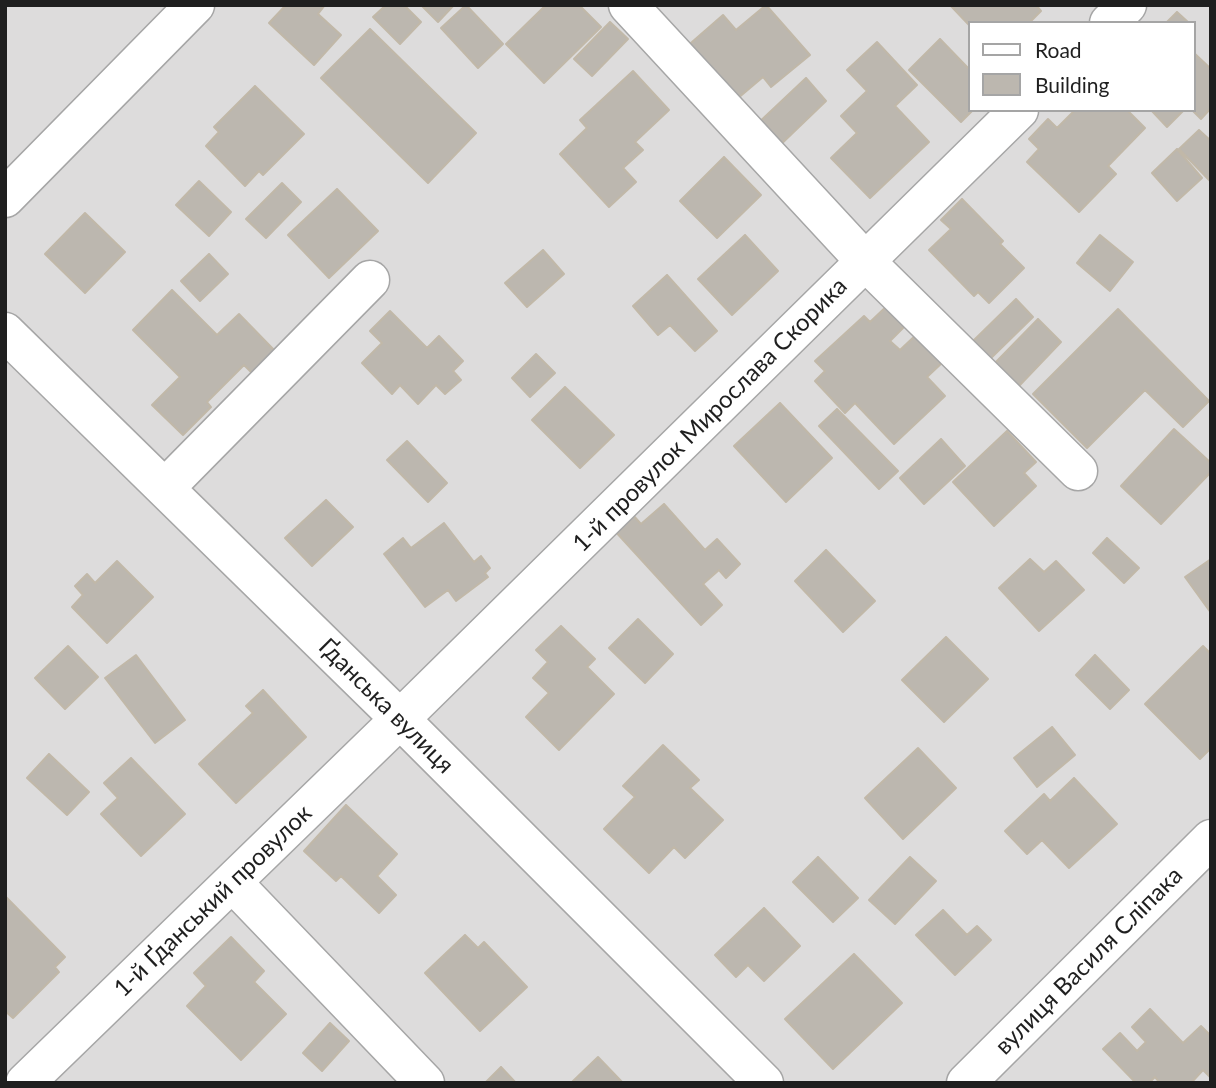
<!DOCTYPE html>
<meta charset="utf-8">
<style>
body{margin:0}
#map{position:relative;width:1216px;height:1088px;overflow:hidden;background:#f0eee6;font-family:Lato,sans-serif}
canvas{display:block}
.frame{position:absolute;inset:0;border:7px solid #1f1f1f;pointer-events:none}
.legend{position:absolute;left:968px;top:21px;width:228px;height:91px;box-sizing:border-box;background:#fff;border:2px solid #a5a5a5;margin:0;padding:9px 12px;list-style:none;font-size:21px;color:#1f1f1f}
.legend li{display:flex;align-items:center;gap:14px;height:35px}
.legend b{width:35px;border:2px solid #a5a5a5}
</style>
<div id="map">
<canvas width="1216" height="1088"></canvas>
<div class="frame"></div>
<ul class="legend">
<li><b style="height:9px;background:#fff"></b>Road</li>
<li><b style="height:19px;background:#bcb7af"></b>Building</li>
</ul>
</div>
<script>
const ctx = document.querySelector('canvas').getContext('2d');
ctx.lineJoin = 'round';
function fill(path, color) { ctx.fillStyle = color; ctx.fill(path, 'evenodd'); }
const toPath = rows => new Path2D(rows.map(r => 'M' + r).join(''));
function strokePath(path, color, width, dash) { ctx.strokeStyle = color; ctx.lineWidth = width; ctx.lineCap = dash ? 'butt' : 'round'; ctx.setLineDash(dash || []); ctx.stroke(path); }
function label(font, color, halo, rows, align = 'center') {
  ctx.font = font + ' Lato,sans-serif'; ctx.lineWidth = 6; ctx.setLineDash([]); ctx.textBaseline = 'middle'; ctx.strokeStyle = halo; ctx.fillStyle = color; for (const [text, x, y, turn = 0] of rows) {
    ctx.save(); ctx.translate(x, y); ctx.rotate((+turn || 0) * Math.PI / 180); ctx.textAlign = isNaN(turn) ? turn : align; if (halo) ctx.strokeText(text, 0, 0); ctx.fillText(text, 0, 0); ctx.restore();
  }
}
fill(toPath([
 [5,5,1211,5,1211,1083,5,1083],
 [969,23,1193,23,1193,110,969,110]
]), '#dddcdc');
const building = toPath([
 [286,5,325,5,318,14,341,35,314,65,269,23,286,5],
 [386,5,404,5,421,22,400,44,373,17,386,5],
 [421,5,454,5,438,22,421,5],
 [466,5,503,44,478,68,441,28,466,5],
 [546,5,579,5,601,27,544,83,506,44,546,5],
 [766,5,810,55,771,87,763,77,731,104,684,49,723,15,736,30,766,5],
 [950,5,1036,5,1041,11,1029,23,969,23,969,25,950,5],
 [1177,12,1189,23,1166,23,1177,12],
 [610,22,628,39,592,76,574,59,610,22],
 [370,29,476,133,428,183,321,78,370,29],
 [940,39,969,69,969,110,973,110,961,122,909,70,940,39],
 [877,42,917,85,895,106,929,142,870,198,831,158,857,133,841,116,867,91,847,70,877,42],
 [1193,52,1211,69,1211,108,1201,119,1192,110,1193,52],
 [633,71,669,110,635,142,643,150,623,168,636,182,609,207,560,154,587,128,580,120,633,71],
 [806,78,826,101,775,150,754,127,806,78],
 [255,86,304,134,263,175,259,171,245,186,206,146,219,132,214,127,255,86],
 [1075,110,1127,110,1145,128,1108,166,1116,174,1079,212,1027,162,1039,149,1029,139,1048,119,1057,128,1075,110],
 [1151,110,1184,110,1167,127,1151,110],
 [1199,130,1211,141,1211,182,1179,149,1199,130],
 [1177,149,1202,178,1177,201,1152,173,1177,149],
 [724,157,761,195,717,238,680,201,724,157],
 [199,181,231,212,209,236,176,205,199,181],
 [282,183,301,202,266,238,246,219,282,183],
 [337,189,378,231,329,278,288,235,337,189],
 [962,199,1003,241,1000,244,1024,268,989,303,978,292,974,296,929,250,951,229,941,220,962,199],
 [85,213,125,252,85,293,45,254,85,213],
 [745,235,778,271,732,315,698,279,745,235],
 [1100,235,1133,262,1110,291,1077,263,1100,235],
 [543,250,564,274,527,307,505,283,543,250],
 [209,254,228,274,200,301,181,281,209,254],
 [667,275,717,331,695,351,670,325,658,335,633,306,667,275],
 [172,290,217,335,239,314,275,351,252,373,244,365,207,402,211,407,183,435,152,405,180,377,133,330,172,290],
 [1016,299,1033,317,989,360,972,342,1016,299],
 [889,304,908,323,890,341,900,350,918,333,944,361,927,377,945,396,894,444,855,403,845,413,815,381,825,371,815,361,864,316,870,322,889,304],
 [1118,309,1209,401,1183,427,1145,390,1087,448,1033,394,1118,309],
 [390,311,427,348,439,336,463,361,453,371,461,380,445,394,436,385,418,404,400,385,392,394,362,363,382,343,370,331,390,311],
 [1038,319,1061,342,1019,386,995,363,1038,319],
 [536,354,555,373,530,397,512,378,536,354],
 [565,387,614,435,580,468,532,420,565,387],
 [780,403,832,458,786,502,734,446,780,403],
 [837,409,898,471,879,489,819,426,837,409],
 [1174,429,1211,463,1211,472,1161,524,1121,486,1174,429],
 [1007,431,1036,462,1024,473,1036,486,994,526,953,482,1007,431],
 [941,439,965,466,924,504,900,478,941,439],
 [407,441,447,483,428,502,387,460,407,441],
 [326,500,353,527,312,566,285,538,326,500],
 [664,504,705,550,717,539,740,564,726,578,719,570,703,584,722,605,701,625,614,530,632,514,641,524,664,504],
 [444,523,474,562,481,556,490,568,485,573,488,577,456,601,448,590,425,607,384,554,403,538,411,548,444,523],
 [1107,538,1139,568,1124,583,1093,553,1107,538],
 [826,550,875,601,843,632,795,581,826,550],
 [1030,559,1044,572,1056,561,1084,590,1039,631,999,588,1030,559],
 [1211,559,1211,613,1185,577,1211,559],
 [117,561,153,597,107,643,72,607,83,595,75,586,87,574,95,583,117,561],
 [638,619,673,654,645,683,609,648,638,619],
 [561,626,595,659,587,667,614,694,559,750,526,717,549,693,533,678,548,662,536,650,561,626],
 [946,637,988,679,944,722,902,680,946,637],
 [68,646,98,677,65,709,35,678,68,646],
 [1203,646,1211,654,1211,748,1200,759,1145,704,1203,646],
 [136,655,185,720,155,743,105,678,136,655],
 [1095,655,1129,690,1110,709,1076,675,1095,655],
 [263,690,306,737,236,803,199,764,253,713,246,706,263,690],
 [1052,727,1075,755,1037,787,1014,758,1052,727],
 [663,745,699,780,690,788,723,820,685,858,674,847,649,873,604,829,635,797,623,786,663,745],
 [918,748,956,788,903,839,865,798,918,748],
 [49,754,89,792,67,815,27,778,49,754],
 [131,758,185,814,141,856,101,814,118,798,104,783,131,758],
 [1074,778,1117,824,1069,868,1042,840,1027,854,1005,831,1044,794,1050,801,1074,778],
 [346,805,397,854,377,876,396,895,379,913,341,876,336,881,304,851,346,805],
 [818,857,858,898,833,922,793,882,818,857],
 [910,857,936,881,895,924,869,900,910,857],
 [5,896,65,957,55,967,59,972,13,1018,5,1011,5,896],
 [764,908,800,946,764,981,748,965,736,977,715,955,764,908],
 [943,910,967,935,977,926,991,940,955,975,916,935,943,910],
 [465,935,478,948,484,942,527,987,480,1031,425,973,465,935],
 [231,937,264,971,254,982,286,1014,241,1060,187,1006,206,986,194,973,231,937],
 [854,954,902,1003,833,1069,785,1019,854,954],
 [1150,1009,1183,1043,1201,1026,1211,1036,1211,1078,1203,1070,1191,1083,1160,1083,1155,1077,1149,1083,1136,1083,1103,1049,1120,1033,1137,1051,1146,1042,1132,1027,1150,1009],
 [330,1023,349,1041,322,1071,303,1053,330,1023],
 [598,1057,623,1083,571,1083,598,1057],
 [501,1067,516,1083,485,1083,501,1067]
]);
fill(building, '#bcb7af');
strokePath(building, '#c1b8a8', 2);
const minor = toPath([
 [628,5,865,261,1078,471],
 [1109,23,1127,5],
 [5,198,195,5],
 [5,332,400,719,764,1083],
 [165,488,370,280],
 [232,882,425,1083],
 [25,1083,400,719,1019,110],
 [966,1083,1211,839]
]);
strokePath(minor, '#a6a6a6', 41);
strokePath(minor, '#fff', 38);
label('24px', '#1f1f1f', '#fff', [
 ["1-й провулок Мирослава Скорика",710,415,-45],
 ["Ґданська вулиця",386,706,45],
 ["1-й Ґданський провулок",213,901,-44],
 ["вулиця Василя Сліпака",1089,961,-45]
]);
</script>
